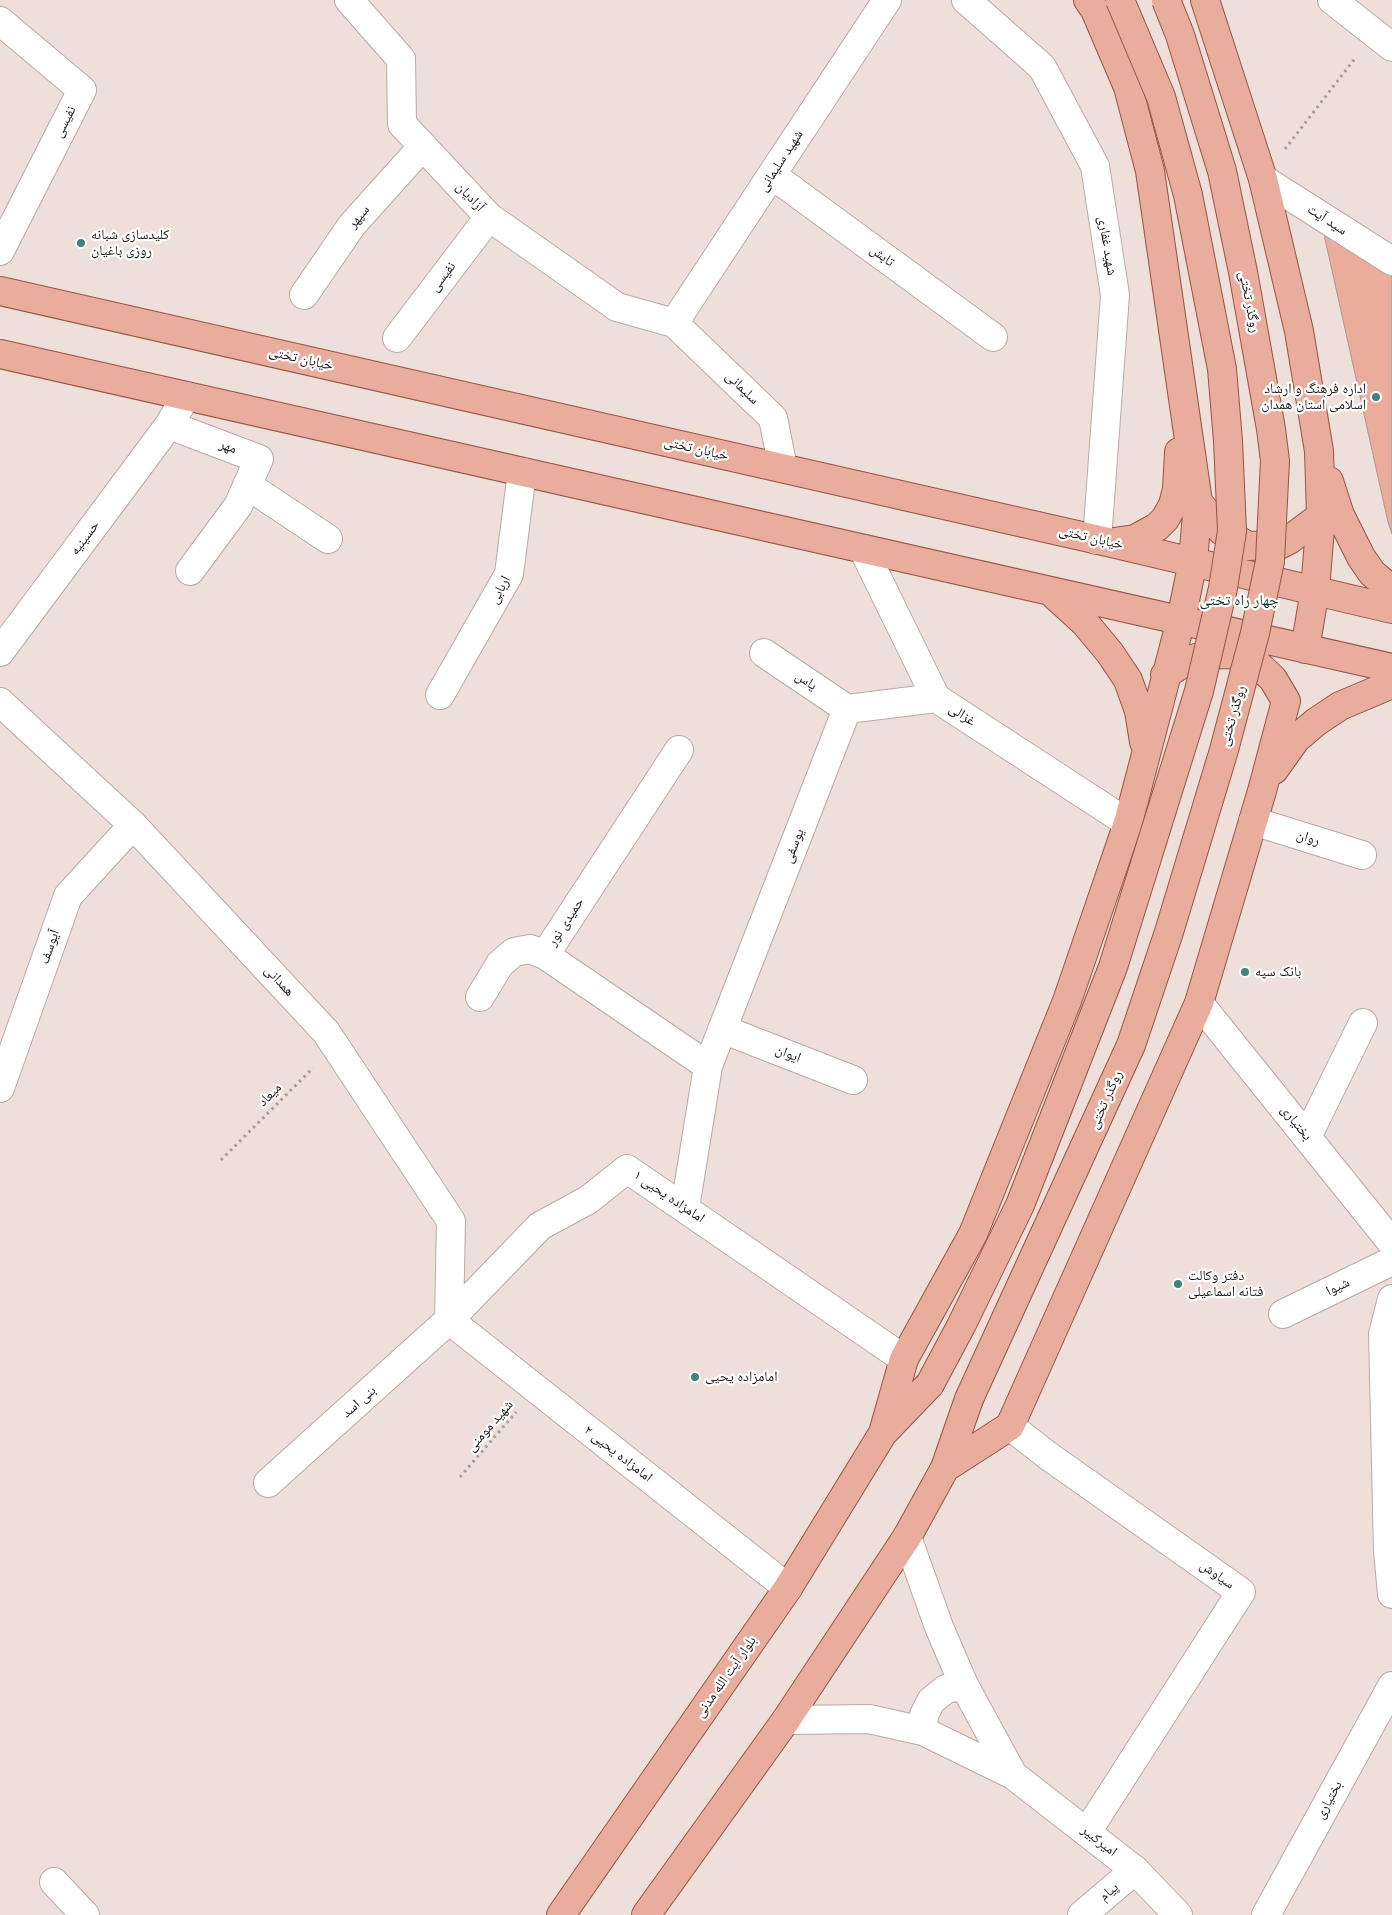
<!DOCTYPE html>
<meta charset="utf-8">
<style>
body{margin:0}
canvas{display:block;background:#eedfda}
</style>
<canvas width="1392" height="1915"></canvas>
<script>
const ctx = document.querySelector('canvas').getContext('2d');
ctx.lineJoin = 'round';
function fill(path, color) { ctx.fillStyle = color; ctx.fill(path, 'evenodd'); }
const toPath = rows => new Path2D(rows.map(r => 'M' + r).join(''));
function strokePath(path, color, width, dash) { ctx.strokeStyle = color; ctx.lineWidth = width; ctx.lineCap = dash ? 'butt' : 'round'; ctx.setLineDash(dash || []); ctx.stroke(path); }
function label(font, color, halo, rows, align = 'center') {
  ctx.font = font + ' "Space Grotesk","Noto Naskh Arabic",sans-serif'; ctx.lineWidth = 4.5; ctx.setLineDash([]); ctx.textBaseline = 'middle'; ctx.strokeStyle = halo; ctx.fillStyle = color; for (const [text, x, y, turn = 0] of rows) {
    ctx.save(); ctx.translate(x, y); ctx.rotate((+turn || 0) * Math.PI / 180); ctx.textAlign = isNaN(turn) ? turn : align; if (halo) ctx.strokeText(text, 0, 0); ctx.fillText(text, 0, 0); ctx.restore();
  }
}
const building = toPath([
 [1323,230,1392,271,1392,534,1388,522,1323,230]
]);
fill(building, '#eaad9c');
strokePath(building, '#a89995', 1);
const minor = toPath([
 [349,0,401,59,402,124,489,217,617,307,674,323,773,418,783,468],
 [966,0,1042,67,1095,166,1115,295,1097,540],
 [1332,0,1392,47],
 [0,21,82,90,0,251],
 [772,175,993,337],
 [1263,179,1392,261],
 [304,295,352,225,423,146],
 [674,323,887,0],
 [397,338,489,217],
 [169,425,259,459,238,506,190,571],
 [247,485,328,539],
 [863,549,936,698,1128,823],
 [0,652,169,425,186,396],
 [764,653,847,709],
 [440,695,509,574,522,472],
 [0,702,133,825,326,1032,451,1221,449,1320],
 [679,750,545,955,708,1066],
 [1253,821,1362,855],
 [480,997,500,964,514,952,530,949,545,955],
 [1199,1003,1392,1243],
 [722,1029,853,1080],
 [0,1088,68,896,133,825],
 [1307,1137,1363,1023],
 [685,1208,708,1066,847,709,936,698],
 [1392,1299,1383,1334,1388,1551,1392,1594],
 [1283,1314,1392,1261],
 [449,1320,788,1588],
 [1010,1426,1047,1455,1241,1592,1087,1832],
 [268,1483,449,1320,540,1226,588,1200,627,1169,904,1359],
 [54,1882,85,1915],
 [1082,1915,1135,1870],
 [1266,1915,1392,1686]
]);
const tertiary = toPath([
 [907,1537,939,1627,964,1685,1013,1775],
 [786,1720,869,1719,923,1731,1013,1775,1135,1870,1178,1915],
 [923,1731,924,1715,931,1701,946,1689,964,1685]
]);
const primary = toPath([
 [1205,0,1263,179,1299,331,1319,451,1321,516,1315,590,1305,649],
 [0,291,1112,543,1392,609],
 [0,354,1392,668],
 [1329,481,1340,515,1361,557,1372,573,1392,590],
 [1198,502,1222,531,1248,546,1279,545,1289,540,1321,516],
 [1114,542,1135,539,1157,527,1165,519,1173,505,1177,489,1179,452],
 [1051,592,1085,623,1110,653,1128,680,1139,711,1144,742],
 [1274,770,1296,739,1316,722,1340,706,1392,684],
 [883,1433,904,1359,973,1234,1067,1001,1128,823,1181,620,1193,561,1198,502,1150,171,1128,87,1095,10,1088,0],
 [945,1468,1010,1426,1199,1003,1262,791,1286,701,1273,679,1253,660,1230,654,1206,655,1186,661,1165,675],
 [561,1915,788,1588,883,1433,930,1384],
 [646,1915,786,1720,907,1537,945,1468,969,1399]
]);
strokePath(minor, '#b9aaa6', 30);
strokePath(tertiary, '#b9aaa6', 30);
strokePath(primary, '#975442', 30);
strokePath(toPath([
 [1285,149,1356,57],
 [221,1160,313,1068],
 [460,1477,516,1412]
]), '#a89c98', 3, [2.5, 4]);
strokePath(minor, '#fff', 28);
strokePath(tertiary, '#fff', 28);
strokePath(primary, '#e8ad9d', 28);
const primaryBridge = toPath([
 [930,1384,961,1326,1020,1205,1113,967,1199,691,1223,588,1232,531,1228,441,1222,369,1188,195,1161,97,1120,0],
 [969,1399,1131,1045,1169,932,1224,750,1255,633,1270,561,1275,461,1271,429,1243,272,1222,171,1180,35,1166,0]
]);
strokePath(primaryBridge, '#975442', 30, []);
strokePath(primaryBridge, '#e8ad9d', 28);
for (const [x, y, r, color] of [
 [81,243,5,"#3f857e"],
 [1376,397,5,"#3f857e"],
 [1245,972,5,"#3f857e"],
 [1178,1284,5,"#3f857e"],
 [695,1377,5,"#3f857e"]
]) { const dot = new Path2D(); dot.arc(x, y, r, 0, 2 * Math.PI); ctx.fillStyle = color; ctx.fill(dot); strokePath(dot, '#fff', 2); }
label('14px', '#1c1615', '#fff', [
 ["نفیسی",65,122,-63],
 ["شهید سلیمانی",781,161,-57],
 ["آزادیان",470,197,47],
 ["سپهر",359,217,-50],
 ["سید آیت",1327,220,33],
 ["شهید غفاری",1107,246,81],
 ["تابش",882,256,36],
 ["نفیسی",443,277,-53],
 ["روگذر تختی",1249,302,79],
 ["خیابان تختی",301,359,13],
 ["سلیمانی",742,388,44],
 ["مهر",228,447,20],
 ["خیابان تختی",696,449,13],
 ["حسینیه",85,538,-53],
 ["خیابان تختی",1091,538,13],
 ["اربابی",500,590,-62],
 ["یاس",806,681,34],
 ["غزالی",962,715,33],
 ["روگذر تختی",1233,716,-74],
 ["روان",1308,838,17],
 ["یوسفی",794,846,-69],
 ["حمیدی نور",566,922,-57],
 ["آیوسف",50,947,-71],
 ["همدانی",279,981,47],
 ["ایوان",788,1054,21],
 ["میعاد",270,1095,-45],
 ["روگذر تختی",1106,1100,-66],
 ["بختیاری",1296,1123,51],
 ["امامزاده یحیی ۱",669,1197,34],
 ["شیوا",1338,1287,-26],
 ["بنی اسد",359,1402,-42],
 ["شهید مومنی",490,1426,-49],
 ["امامزاده یحیی ۲",618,1454,38],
 ["سیاوش",1217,1575,35],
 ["بلوار آیت الله مدنی",726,1677,-55],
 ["بختیاری",1329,1800,-61],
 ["امیرکبیر",1099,1841,38],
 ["پیام",1109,1892,-40]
]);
label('14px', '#1c1615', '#fff', [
 ["کلیدسازی شبانه",91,235],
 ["روزی باغیان",91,251],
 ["اداره فرهنگ و ارشاد",1366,389,"right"],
 ["اسلامی استان همدان",1366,405,"right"],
 ["بانک سپه",1255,972],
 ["دفتر وکالت",1188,1276],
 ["فتانه اسماعیلی",1188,1292],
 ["امامزاده یحیی",705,1377]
], 'left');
label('15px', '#0d302d', '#fff', [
 ["چهار راه تختی",1239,601]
]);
</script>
